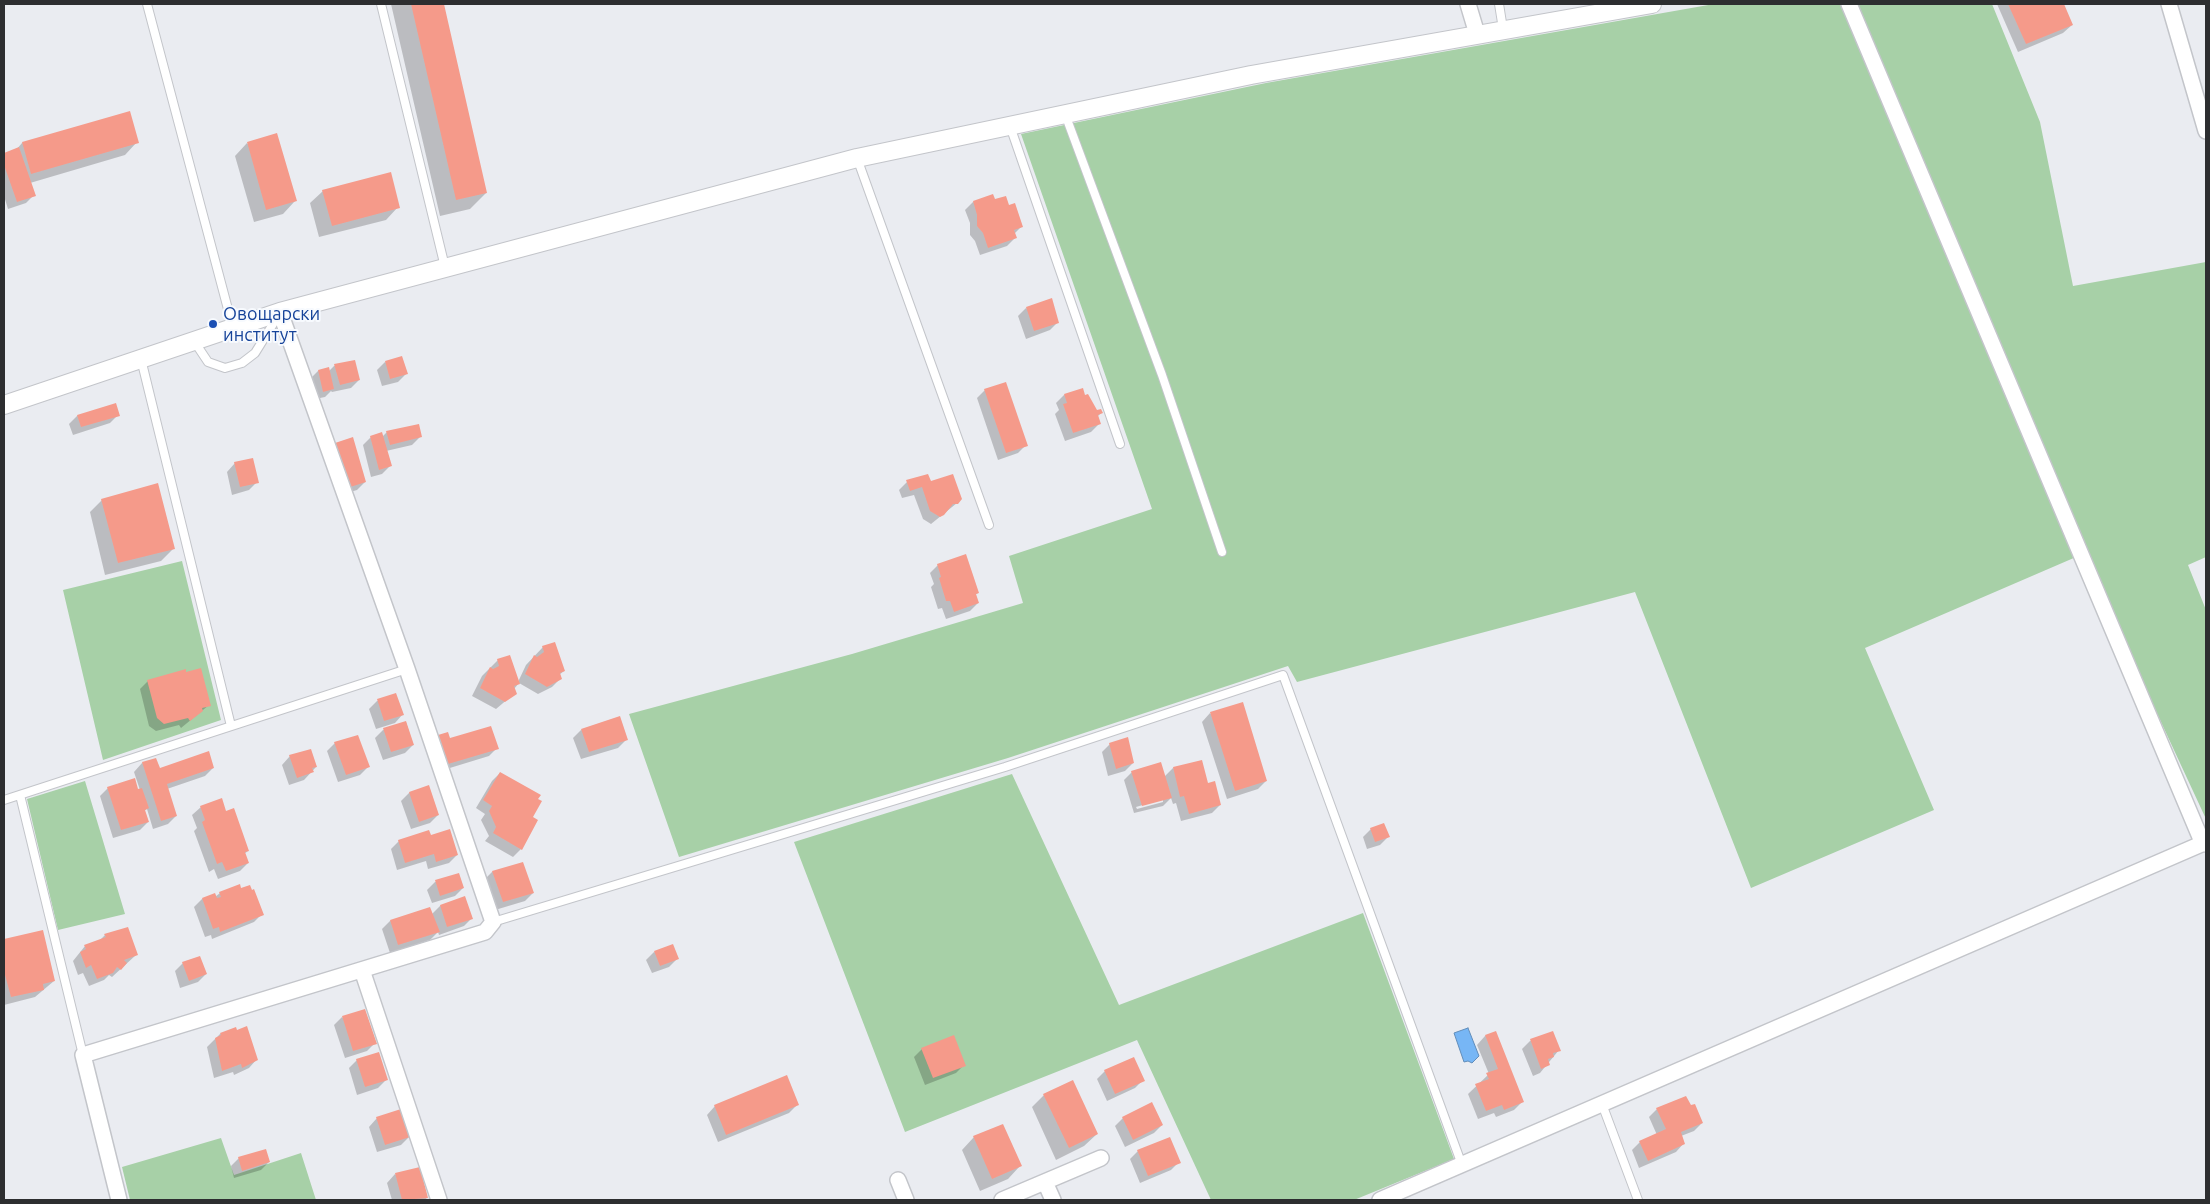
<!DOCTYPE html>
<meta charset="utf-8">
<style>
body{margin:0}
#map{position:relative;width:2210px;height:1204px;overflow:hidden;background:#eaecf1;font-family:Ubuntu,sans-serif}
canvas{display:block}
.frame{position:absolute;inset:0;border:5px solid #2d2e30;pointer-events:none}
</style>
<div id="map">
<canvas width="2210" height="1204"></canvas>
<div class="frame"></div>
</div>
<script>
const ctx = document.querySelector('canvas').getContext('2d');
ctx.lineJoin = 'round';
function fill(path, color) { ctx.fillStyle = color; ctx.fill(path, 'evenodd'); }
const toPath = rows => new Path2D(rows.map(r => 'M' + r).join(''));
function strokePath(path, color, width, dash) { ctx.strokeStyle = color; ctx.lineWidth = width; ctx.lineCap = dash ? 'butt' : 'round'; ctx.setLineDash(dash || []); ctx.stroke(path); }
function label(font, color, halo, rows, align = 'center') {
  ctx.font = font + ' Ubuntu,sans-serif'; ctx.lineWidth = 4; ctx.setLineDash([]); ctx.textBaseline = 'middle'; ctx.strokeStyle = halo; ctx.fillStyle = color; for (const [text, x, y, turn = 0] of rows) {
    ctx.save(); ctx.translate(x, y); ctx.rotate((+turn || 0) * Math.PI / 180); ctx.textAlign = isNaN(turn) ? turn : align; if (halo) ctx.strokeText(text, 0, 0); ctx.fillText(text, 0, 0); ctx.restore();
  }
}
fill(toPath([
 [1714,4,1992,4,2040,122,2073,286,2206,262,2206,557,2188,565,2206,610,2206,819,2083,554,1865,648,1934,810,1751,888,1635,592,1297,682,1288,666,1008,758,679,857,629,714,852,654,1023,603,1009,556,1152,509,1021,134,1266,83],
 [182,561,221,720,103,760,63,590],
 [1012,774,1119,1005,1363,913,1454,1159,1354,1200,1211,1200,1137,1040,905,1132,794,842],
 [85,781,125,914,58,930,27,799],
 [221,1138,234,1175,301,1153,316,1200,130,1200,122,1167]
]), '#a7d0a7');
const water = toPath([
 [1468,1028,1479,1056,1472,1063,1468,1061,1464,1062,1454,1033,1468,1028]
]);
fill(water, '#77b6f5');
strokePath(water, '#618dba', 1);
fill(toPath([
 [391,4,443,4,486,193,470,209,440,216],
 [1997,4,2063,4,2072,25,2063,33,2018,52],
 [137,142,125,155,30,183,34,195,26,203,8,209,4,196,4,154,16,150,22,143],
 [247,143,295,201,283,214,254,222,235,156],
 [323,191,398,207,386,220,319,237,310,203],
 [995,201,1008,207,1021,227,1014,234,1015,238,1007,246,980,255,975,241,970,235,970,223,965,210,973,202],
 [1026,308,1058,322,1050,330,1026,339,1018,316],
 [354,361,359,380,351,388,332,392,331,391,325,397,315,399,310,379,318,371,329,371,334,366],
 [385,362,406,374,398,382,382,386,377,370],
 [985,390,1026,445,1018,453,998,460,977,398],
 [1064,395,1084,396,1096,412,1101,413,1097,417,1099,424,1091,432,1065,441,1055,414,1059,410,1056,403],
 [115,404,118,415,110,423,73,435,69,424,77,416],
 [387,432,420,437,412,445,386,451,390,466,382,474,371,477,363,445,371,437,382,437],
 [336,444,365,482,357,490,340,495,328,452],
 [235,463,257,482,249,490,232,495,227,472],
 [907,482,930,482,957,503,931,524,923,519,914,495,902,498,899,490],
 [102,500,173,549,161,561,105,575,90,512],
 [938,565,978,593,975,595,978,603,970,611,946,619,942,608,938,609,931,587,934,584,930,573],
 [543,647,564,671,559,675,560,679,552,687,538,694,519,683,514,689,515,693,496,709,472,696,482,676,498,660,518,682,526,665],
 [148,681,209,705,181,728,179,725,156,731,149,726,140,689],
 [396,695,403,714,395,723,376,729,369,709,377,701],
 [1210,713,1266,781,1258,789,1227,799,1202,722],
 [406,722,413,745,405,753,383,760,375,738,383,730],
 [581,730,626,740,618,748,581,759,573,738],
 [447,734,449,740,497,748,489,756,440,771,430,745,438,737],
 [335,743,368,767,360,775,338,782,327,751],
 [1110,744,1133,763,1125,771,1108,776,1102,752],
 [290,756,316,767,304,780,289,785,282,765],
 [155,759,159,769,213,768,205,776,167,789,176,816,168,824,153,829,147,809,144,811,148,822,140,830,113,838,100,796,108,788,140,790,134,772,142,763],
 [1173,768,1207,784,1220,805,1212,813,1181,821,1176,803,1173,804,1171,798,1163,806,1134,813,1124,780,1132,772,1164,777],
 [1163,799,1163,802,1137,809,1136,807],
 [500,773,531,818,521,849,513,857,485,841,489,836,481,820,485,814,476,808,492,781],
 [428,787,438,815,430,823,411,829,401,801,409,793],
 [201,807,226,812,248,851,244,854,248,863,240,871,218,879,214,869,209,872,194,831,197,828,192,815],
 [1371,829,1388,837,1380,845,1367,849,1363,837],
 [430,837,457,855,449,863,428,869,426,861,397,870,391,849,399,841],
 [522,863,533,893,525,901,495,910,484,880,492,872],
 [458,874,463,888,455,896,432,903,427,890,435,882],
 [220,893,262,914,254,922,212,939,211,935,205,937,194,907,202,899,215,897],
 [465,898,472,918,464,926,439,935,438,932,430,940,390,953,382,929,390,921,432,914,440,906],
 [42,931,54,981,35,997,4,1005,4,941],
 [105,935,136,955,112,977,109,975,104,980,89,986,83,973,78,975,73,961,85,946,99,941],
 [654,952,677,959,669,967,652,973,646,960],
 [183,963,206,974,198,982,180,988,175,971],
 [342,1017,375,1043,367,1051,345,1058,334,1025],
 [235,1028,257,1059,249,1068,234,1075,233,1072,214,1078,207,1047,220,1034],
 [1496,1033,1522,1102,1514,1110,1496,1117,1494,1113,1478,1119,1468,1094,1489,1074,1477,1045,1485,1036],
 [1553,1033,1559,1050,1540,1073,1533,1076,1522,1049,1530,1041],
 [922,1049,964,1065,956,1073,925,1085,914,1057],
 [357,1060,386,1080,378,1088,357,1095,349,1068],
 [1105,1071,1143,1080,1135,1088,1107,1101,1097,1079],
 [1044,1095,1097,1134,1084,1146,1056,1160,1032,1107],
 [797,1105,789,1113,718,1142,707,1115,715,1106],
 [1657,1109,1702,1123,1694,1131,1681,1136,1684,1143,1676,1152,1639,1168,1632,1150,1640,1142,1657,1135,1649,1117],
 [377,1118,409,1137,401,1145,377,1152,369,1127],
 [1123,1118,1162,1125,1154,1133,1125,1147,1115,1126],
 [974,1137,1020,1166,1008,1179,980,1191,962,1150],
 [1138,1151,1179,1162,1171,1170,1140,1183,1130,1159],
 [239,1158,269,1162,261,1170,234,1178,231,1166],
 [395,1174,427,1198,424,1200,392,1200,387,1183]
]), '#0003');
fill(toPath([
 [411,4,444,4,487,193,456,200],
 [2008,4,2064,4,2073,25,2026,44],
 [130,111,139,143,31,174,22,142],
 [277,133,297,201,266,210,247,142],
 [19,147,36,196,17,202,4,165,4,153],
 [391,172,400,208,332,226,322,190],
 [993,194,995,199,1006,196,1009,205,1015,203,1023,227,1014,230,1017,238,988,248,983,233,977,226,977,215,973,201],
 [1052,298,1059,323,1034,331,1026,307],
 [402,356,408,374,390,379,385,361],
 [355,360,360,380,340,385,334,364],
 [329,367,334,389,323,392,318,370],
 [1006,382,1028,446,1006,453,984,389],
 [1083,388,1085,395,1088,394,1097,410,1101,409,1103,413,1098,415,1101,424,1073,433,1063,404,1067,403,1064,394],
 [116,403,120,416,81,427,77,415],
 [419,424,422,437,390,445,386,431],
 [382,432,392,466,379,470,370,436],
 [353,437,366,482,347,488,335,443],
 [253,458,259,483,240,487,234,462],
 [928,474,931,481,953,474,962,499,958,504,953,504,944,515,940,517,930,511,922,487,910,491,906,480],
 [158,483,175,549,118,563,101,499],
 [966,554,979,593,976,594,979,603,954,612,950,601,946,601,939,578,941,577,937,564],
 [555,642,565,671,560,673,562,679,547,687,525,674,534,655,537,657,544,652,542,646],
 [510,655,520,684,514,686,517,694,505,702,480,688,490,667,493,669,499,666,497,659],
 [201,668,211,706,202,708,203,711,190,721,188,718,164,724,157,718,147,680,186,669,186,672],
 [396,693,404,715,384,721,377,699],
 [1243,702,1267,781,1235,791,1210,712],
 [620,716,628,740,589,752,581,729],
 [406,721,414,745,391,752,383,728],
 [491,726,499,749,448,764,438,735,448,732,450,738],
 [358,735,370,767,346,775,334,742],
 [1128,737,1134,763,1116,769,1109,743],
 [311,749,317,767,312,768,314,772,297,778,289,755],
 [209,751,214,768,167,784,177,816,161,821,142,762,156,758,160,768],
 [1202,760,1208,783,1215,781,1221,805,1189,814,1184,796,1180,797,1173,767],
 [1161,762,1172,798,1142,806,1131,771],
 [500,772,541,795,538,799,542,801,533,817,538,820,522,850,493,833,496,827,489,811,492,806,483,800],
 [135,778,138,789,142,788,149,808,145,810,149,822,121,830,107,787],
 [429,785,439,815,419,822,409,792],
 [222,798,226,811,234,808,249,851,245,852,249,863,226,871,222,862,217,864,202,822,205,820,200,806],
 [1384,823,1390,837,1375,842,1370,828],
 [450,829,458,855,436,862,434,854,405,863,398,840,429,830,431,835],
 [523,862,534,893,503,902,492,871],
 [459,873,464,888,440,896,435,880],
 [240,884,241,888,250,885,252,890,254,889,264,915,220,932,219,927,213,929,202,898,215,893,217,898,221,897,219,892],
 [465,896,473,919,447,927,440,905],
 [430,907,440,932,398,945,390,920],
 [128,927,138,955,124,960,127,963,121,970,117,967,113,973,97,979,91,965,86,968,80,952,86,949,84,945,106,937,104,934],
 [43,930,55,981,43,984,44,990,11,997,5,975,4,976,4,939],
 [673,944,679,959,660,966,654,951],
 [200,956,207,974,189,981,182,962],
 [365,1009,377,1044,353,1051,342,1016],
 [247,1026,258,1060,242,1068,241,1064,222,1071,215,1038,221,1035,220,1033,236,1027,237,1030],
 [1496,1031,1524,1102,1504,1110,1502,1105,1486,1111,1475,1084,1489,1079,1486,1073,1498,1069,1485,1035],
 [1553,1031,1561,1051,1553,1053,1554,1057,1548,1059,1550,1065,1541,1069,1530,1039],
 [954,1035,966,1066,933,1078,921,1048],
 [379,1052,388,1080,365,1087,356,1059],
 [1134,1057,1145,1081,1115,1094,1104,1070],
 [787,1075,799,1105,726,1135,714,1105],
 [1073,1080,1098,1134,1069,1148,1043,1094],
 [1686,1096,1691,1105,1695,1104,1703,1123,1681,1132,1685,1144,1648,1161,1639,1141,1666,1129,1656,1108],
 [1152,1102,1163,1125,1133,1140,1122,1117],
 [401,1109,410,1137,385,1145,376,1117],
 [1003,1124,1022,1166,992,1179,973,1136],
 [1170,1137,1181,1163,1148,1176,1137,1150],
 [266,1149,270,1162,242,1171,238,1157],
 [420,1167,428,1198,402,1200,395,1173]
]), '#f59a8a');
const service = toPath([
 [147,4,233,328],
 [381,4,445,267],
 [1499,4,1503,29],
 [1065,114,1162,375,1222,552],
 [1010,126,1120,444],
 [857,158,989,525],
 [194,341,208,362,225,368,242,363,255,353,278,316],
 [141,359,231,726],
 [20,795,83,1055],
 [4,800,407,669],
 [493,922,1005,767,1283,675,1462,1165],
 [1602,1104,1638,1200]
]);
const minor = toPath([
 [1468,4,1477,34],
 [1849,4,2203,844],
 [2169,4,2206,131],
 [362,970,439,1200],
 [898,1180,906,1200],
 [1045,1182,1053,1200],
 [119,1200,83,1055,485,932,493,922,407,669,280,312],
 [1002,1200,1101,1158],
 [1380,1200,2206,842]
]);
const tertiary = toPath([
 [4,405,280,312,857,158,1251,75,1652,4]
]);
strokePath(service, '#c3c5ca', 10);
strokePath(minor, '#c3c5ca', 18);
strokePath(tertiary, '#c3c5ca', 20);
strokePath(service, '#fff', 8);
strokePath(minor, '#fff', 15);
strokePath(tertiary, '#fff', 18);
for (const [x, y, r, color] of [
 [213,324,5,"#1a4fb4"]
]) { const dot = new Path2D(); dot.arc(x, y, r, 0, 2 * Math.PI); ctx.fillStyle = color; ctx.fill(dot); strokePath(dot, '#f7fafe', 2); }
label('18px', '#164399', '#f7fafe', [
 ["Овощарски",223,314],
 ["институт",223,335]
], 'left');
</script>
